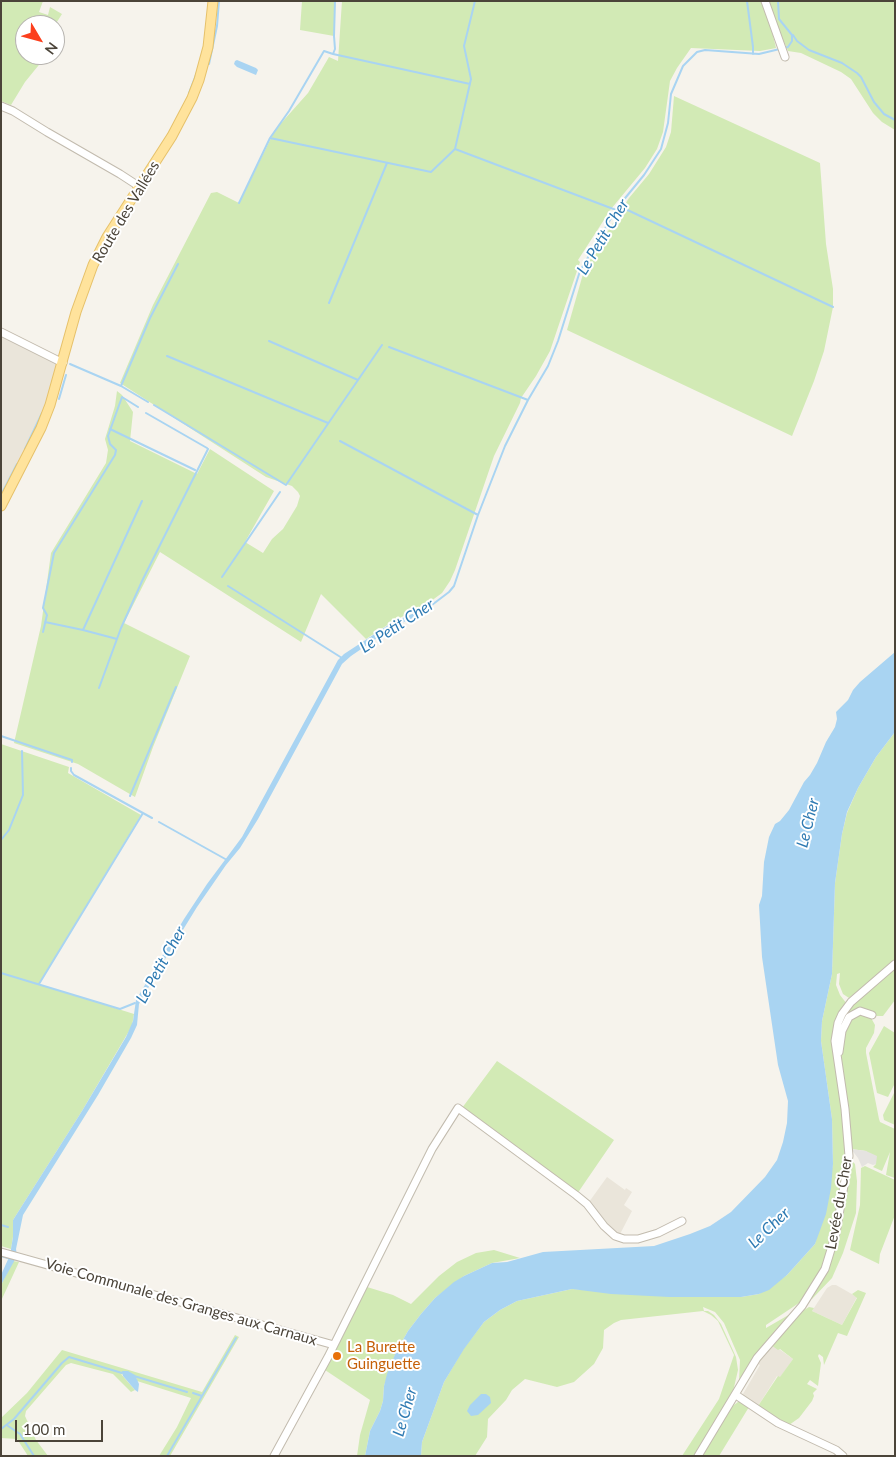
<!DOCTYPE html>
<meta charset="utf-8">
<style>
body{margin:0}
#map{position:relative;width:896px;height:1457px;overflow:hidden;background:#f6f3ec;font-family:Lato,sans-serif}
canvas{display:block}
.frame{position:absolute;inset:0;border:2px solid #4b4439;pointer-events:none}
.north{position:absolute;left:15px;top:15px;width:50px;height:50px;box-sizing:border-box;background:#fff;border:1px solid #b7b4b0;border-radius:50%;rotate:127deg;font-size:14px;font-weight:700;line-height:20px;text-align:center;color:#4b4439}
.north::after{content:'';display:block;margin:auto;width:18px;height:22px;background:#fc3f1d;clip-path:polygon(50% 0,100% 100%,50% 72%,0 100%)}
.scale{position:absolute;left:15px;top:1420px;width:88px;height:22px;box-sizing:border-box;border:2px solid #4b4439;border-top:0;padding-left:6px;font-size:15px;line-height:18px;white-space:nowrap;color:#4b4439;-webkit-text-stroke:4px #fff;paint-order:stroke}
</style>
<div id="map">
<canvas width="896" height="1457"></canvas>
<div class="frame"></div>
<div class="north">N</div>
<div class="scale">100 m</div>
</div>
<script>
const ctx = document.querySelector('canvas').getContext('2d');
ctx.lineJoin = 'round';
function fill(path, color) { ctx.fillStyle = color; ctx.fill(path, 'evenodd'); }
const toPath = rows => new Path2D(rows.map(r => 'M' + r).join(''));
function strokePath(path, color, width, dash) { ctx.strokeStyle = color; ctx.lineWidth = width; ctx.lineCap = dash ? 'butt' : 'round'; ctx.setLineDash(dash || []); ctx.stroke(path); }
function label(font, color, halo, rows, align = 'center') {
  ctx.font = font + ' Lato,sans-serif'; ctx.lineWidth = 4; ctx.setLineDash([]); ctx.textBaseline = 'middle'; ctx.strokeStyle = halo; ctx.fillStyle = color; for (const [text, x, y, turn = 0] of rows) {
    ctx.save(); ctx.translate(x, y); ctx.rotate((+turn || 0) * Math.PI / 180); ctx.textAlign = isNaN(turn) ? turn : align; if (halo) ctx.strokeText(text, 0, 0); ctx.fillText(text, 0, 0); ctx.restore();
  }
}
fill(toPath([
 [1,332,63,363,55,391,1,506],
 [607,1177,625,1190,626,1188,632,1192,624,1205,632,1211,619,1236,608,1227,598,1212,589,1202],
 [832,1285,836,1285,857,1297,842,1325,812,1311,827,1288],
 [771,1345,779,1349,793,1359,780,1378,777,1376,758,1406,744,1397,743,1394,760,1365,758,1364,763,1355]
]), '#eae5da');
fill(toPath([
 [1,1,43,1,39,12,48,15,50,7,62,14,55,25,25,25,25,55,47,55,25,82,11,105,1,101],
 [302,1,335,1,334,36,300,30],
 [342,1,765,1,776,48,760,51,691,48,677,68,670,81,663,132,657,149,645,168,611,209,578,260,580,262,550,351,536,376,521,398,520,403,494,456,455,570,450,581,442,593,423,607,395,620,366,639,321,594,301,642,160,552,124,623,190,656,153,747,135,797,78,764,14,743,41,626,51,553,106,463,108,450,105,439,115,406,117,391,122,395,133,412,130,441,197,474,210,449,274,491,245,542,263,553,272,539,283,529,297,506,300,496,298,492,292,486,266,477,120,383,153,305,211,193,217,192,239,203,275,130,308,93,329,57,338,61],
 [769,1,895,1,895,130,882,122,873,113,851,79,841,72,801,53,788,51,774,19],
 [674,96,820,163,826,244,833,289,833,307,824,351,814,381,792,436,567,330,583,274,592,256,629,198,649,174,666,147,671,132],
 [895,732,895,961,849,998,843,994,839,984,840,973,837,974,836,985,840,995,847,1004,840,1014,840,1088,846,1146,844,1170,835,1226,823,1267,802,1301,766,1325,766,1328,792,1313,739,1382,740,1360,724,1323,715,1312,703,1307,704,1311,708,1311,714,1315,721,1324,736,1357,738,1370,732,1396,696,1456,682,1456,719,1399,734,1355,718,1321,711,1315,703,1311,621,1320,614,1323,604,1330,603,1348,594,1364,574,1382,557,1387,525,1379,512,1390,506,1400,488,1419,487,1437,475,1456,421,1456,422,1442,444,1382,464,1348,484,1322,500,1310,517,1301,572,1289,698,1297,741,1297,759,1294,787,1275,815,1244,833,1164,832,1119,821,1041,822,1021,832,974,835,883,842,834,847,813,858,788,876,757],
 [1,744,69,767,68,773,141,815,39,984,134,1014,132,1026,82,1111,13,1220,13,1237,11,1249,1,1246],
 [895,966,895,1000,883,1016,877,1016,867,1011,843,1020,854,1002],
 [859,1013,870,1016,875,1025,874,1033,866,1048,866,1053,879,1119,880,1122,895,1129,895,1178,886,1175,890,1152,882,1171,873,1167,876,1164,866,1151,851,1149,840,1057,845,1029,853,1016],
 [884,1026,895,1033,895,1083,888,1097,877,1093,869,1053],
 [497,1061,614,1140,577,1194,462,1108],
 [895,1091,895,1125,884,1120,883,1115],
 [853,1162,855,1164,857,1181,856,1213,843,1253,832,1278,812,1299,812,1295,829,1266,835,1248,851,1163],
 [865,1166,895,1180,895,1215,880,1254,879,1264,850,1250,860,1205,861,1168],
 [494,1250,520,1258,492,1263,464,1276,435,1298,421,1314,408,1331,396,1352,384,1386,383,1401,380,1411,370,1431,365,1456,357,1456,360,1435,370,1400,325,1370,367,1287,393,1295,411,1304,439,1276,457,1262,476,1253],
 [13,1261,19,1262,1,1301,1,1285],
 [858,1290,866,1293,847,1336,838,1333,824,1365,823,1357,819,1354,818,1356,821,1363,818,1386,810,1380,807,1384,817,1389,813,1393,814,1396,812,1401,799,1418,789,1425,758,1406,778,1376,780,1377,793,1359,780,1349,778,1350,771,1345,801,1312,809,1307,814,1308,812,1311,842,1325,857,1298,852,1294],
 [235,1335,239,1337,170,1456,159,1456,177,1427,191,1398,137,1381,137,1379,121,1374,135,1390,131,1392,113,1374,71,1363,66,1365,26,1411,25,1416,36,1440,48,1456,28,1456,17,1439,1,1438,1,1418,27,1393,62,1350,202,1392],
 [738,1402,742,1402,749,1407,719,1456,701,1456,731,1407]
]), '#d2eab5');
fill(toPath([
 [851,1149,866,1151,877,1156,876,1164,873,1165,868,1163,862,1167,858,1158]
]), '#e5e3e0');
fill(toPath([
 [237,60,256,68,258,70,256,75,237,67,234,64,235,61],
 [424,607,426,612,395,626,351,656,342,664,258,819,240,848,226,865,197,907,162,964,139,1004,137,1025,131,1038,98,1095,23,1215,16,1249,17,1256,1,1285,1,1275,10,1255,13,1237,13,1220,82,1111,126,1037,133,1021,136,1000,184,919,207,884,242,837,338,660,344,654,393,622,417,612],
 [895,652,895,732,876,757,858,788,847,812,842,834,835,883,832,974,822,1021,821,1041,832,1119,833,1164,831,1188,826,1214,815,1244,787,1275,769,1290,759,1294,741,1297,669,1297,611,1294,572,1289,517,1301,500,1310,484,1322,464,1349,444,1382,422,1442,421,1456,365,1456,370,1431,380,1411,383,1401,384,1386,387,1374,396,1352,408,1331,421,1314,435,1298,454,1282,464,1276,492,1263,507,1262,543,1252,654,1246,690,1234,710,1226,731,1212,765,1177,777,1160,783,1142,787,1123,788,1101,778,1065,762,957,759,905,762,896,764,862,769,837,775,824,780,821,789,810,804,782,810,775,817,763,826,742,835,727,837,719,836,712,848,700,853,690,860,682],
 [122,1371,128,1371,135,1375,139,1384,138,1392,135,1390,123,1376],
 [481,1394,486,1394,490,1397,491,1403,478,1415,471,1416,467,1411,470,1405]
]), '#a9d4f2');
strokePath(toPath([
 [747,1,753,47,753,54],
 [793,35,797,41,809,50,842,63,857,73,861,77,874,102,884,114,895,120],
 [333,54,470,84],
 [209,64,217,26,219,1],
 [189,93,197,72],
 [270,138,431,172,455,149,616,210],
 [455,149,471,79,464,46,475,1],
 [239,203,270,138,289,111,324,51,333,54,335,49,334,36,335,1],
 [619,206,833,307],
 [329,303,387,163],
 [269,341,358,380],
 [389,347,528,400],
 [167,356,328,423],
 [70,364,121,386,148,402],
 [121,386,150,318,178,264],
 [59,399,66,375],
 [154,405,286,485,382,345],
 [146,413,207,448],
 [110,429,195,470],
 [340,441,478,515],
 [25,449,42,413],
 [1,495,17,464],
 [222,577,280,492],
 [228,586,342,658],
 [424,611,449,592,454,586,478,515,505,446,528,400,548,366,558,341,580,271,617,208,644,175,661,149,668,123,671,94,683,66,697,52,705,50,759,54,788,47,792,41,792,35,779,19,778,1],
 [45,622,83,630],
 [43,632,47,615,43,608,54,553,115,455,116,450,110,444,108,436,122,397,138,407],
 [117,639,83,630,142,501],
 [99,688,121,628,143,579,208,449],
 [1,736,72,760,72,762],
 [71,768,71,771,74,775,152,818],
 [130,796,176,687],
 [159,822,227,860],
 [1,840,9,830,23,795,22,751],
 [1,973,120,1009,135,1003],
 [39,984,143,813],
 [1,1225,8,1227],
 [1,1256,11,1259],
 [134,1376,187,1392],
 [193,1393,202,1396],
 [8,1426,20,1434,34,1456],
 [1,1429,14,1419,62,1363,69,1357,122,1373],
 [167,1456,236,1338]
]), '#a9d4f2', 2);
const minor = toPath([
 [765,1,785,57],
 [1,106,13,111,47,132,120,174,140,187],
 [1,332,63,363],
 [839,1052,842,1031,849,1017,860,1011,872,1015],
 [1,1252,334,1345],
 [736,1395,778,1423,836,1450,843,1456],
 [274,1456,328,1357,432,1149,458,1108,576,1195,587,1204,604,1226,615,1236,624,1239,638,1239,658,1233,682,1221],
 [698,1456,757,1358,802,1306,825,1269,836,1233,849,1156,845,1109,835,1041,838,1023,842,1014,851,1002,895,964]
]);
const major = toPath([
 [1,506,41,428,50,405,76,312,93,265,107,237,172,136,192,98,199,80,208,47,213,1]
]);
strokePath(minor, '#c2bbae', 9);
strokePath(major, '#e6c16a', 11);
strokePath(minor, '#fff', 7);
strokePath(major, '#ffe39c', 9);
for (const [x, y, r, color] of [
 [337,1356,5,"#e8710a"]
]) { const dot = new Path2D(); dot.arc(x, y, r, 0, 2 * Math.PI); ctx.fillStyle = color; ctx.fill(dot); strokePath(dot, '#fff', 2); }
label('15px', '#4b4439', '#fff', [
 ["Route des Vallées",126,212,-59],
 ["Levée du Cher",839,1203,-80],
 ["Voie Communale des Granges aux Carnaux",181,1302,16]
]);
label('15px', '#c56008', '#fff', [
 ["La Burette",347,1347],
 ["Guinguette",347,1364]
], 'left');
label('italic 16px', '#2e7ab2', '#fff', [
 ["Le Petit Cher",603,237,-59],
 ["Le Petit Cher",397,626,-33],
 ["Le Cher",808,823,-76],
 ["Le Petit Cher",161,965,-61],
 ["Le Cher",769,1228,-44],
 ["Le Cher",405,1412,-74]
]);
</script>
